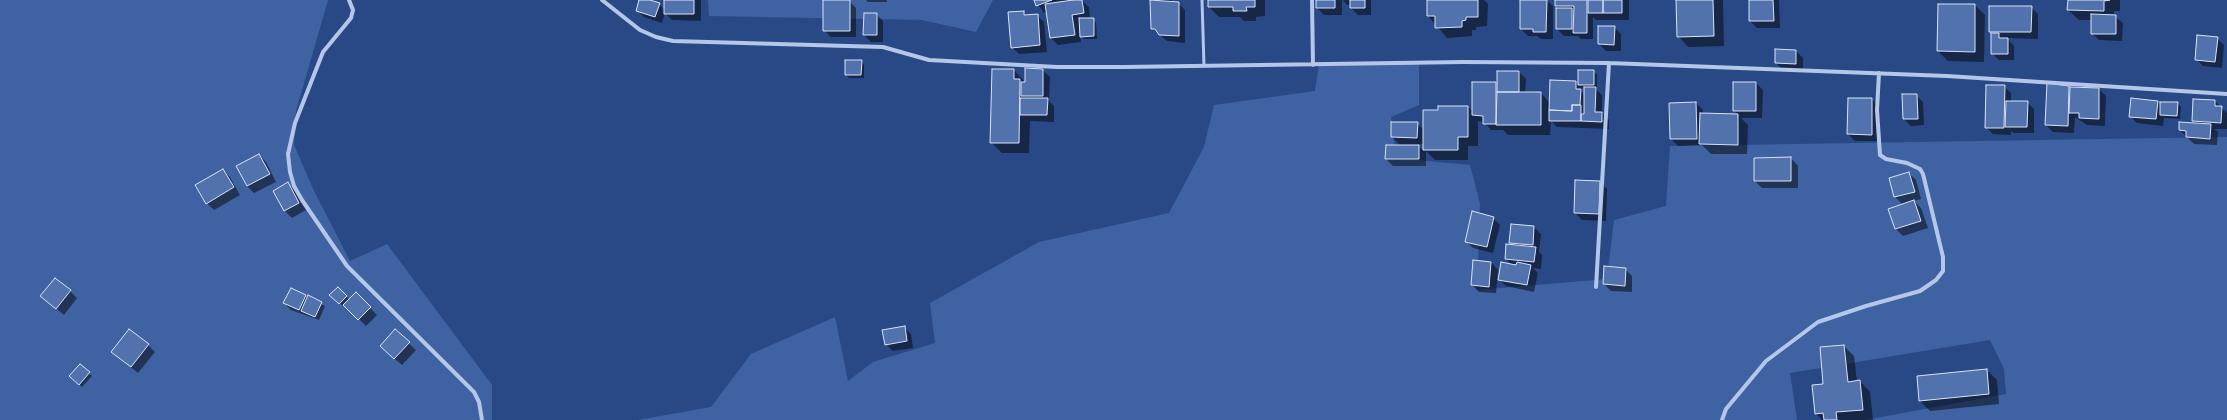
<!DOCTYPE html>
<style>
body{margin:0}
canvas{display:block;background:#294986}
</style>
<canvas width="2227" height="420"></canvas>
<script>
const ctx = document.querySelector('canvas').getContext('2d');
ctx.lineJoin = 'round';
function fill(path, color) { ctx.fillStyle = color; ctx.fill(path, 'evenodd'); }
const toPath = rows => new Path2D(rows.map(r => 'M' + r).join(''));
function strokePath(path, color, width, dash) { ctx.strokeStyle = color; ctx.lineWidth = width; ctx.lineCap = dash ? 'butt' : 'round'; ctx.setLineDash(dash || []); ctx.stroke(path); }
fill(toPath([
 [0,0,328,0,296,111,294,145,314,191,350,261,387,244,492,385,492,420,0,420],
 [708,0,993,0,976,32,922,20,709,16],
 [1319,64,1419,64,1419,105,1391,117,1396,158,1470,165,1480,204,1477,290,1607,279,1614,220,1666,206,1670,146,2227,137,2227,420,1865,420,2006,394,2004,369,1990,340,1790,373,1797,420,638,420,711,407,751,354,835,317,848,381,873,362,935,343,930,303,1039,242,1169,213,1204,147,1214,105,1315,91]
]), '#3e62a2');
fill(toPath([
 [640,0,659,4,665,10,665,0,701,0,701,21,672,20,665,13,662,23,644,17,637,10],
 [866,0,887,0,887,2,868,2],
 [1035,0,1082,0,1089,7,1090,19,1096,22,1097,39,1084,39,1080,36,1081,42,1058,45,1051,38,1047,11,1044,13],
 [1151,0,1171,0,1174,3,1178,3,1185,10,1185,43,1167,41,1152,28],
 [1209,0,1265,0,1265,16,1256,17,1256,21,1244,21,1240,17,1219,17,1209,7],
 [1317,0,1342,0,1342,15,1324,15,1317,8],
 [1343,0,1371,0,1371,15,1358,15,1351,8,1351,5,1347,5],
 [1428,0,1484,0,1488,4,1487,26,1476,27,1476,30,1472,30,1472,36,1447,38,1428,16],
 [1521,0,1547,0,1553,6,1553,39,1541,39,1537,36,1528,36,1521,29],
 [1556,0,1629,0,1629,20,1596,20,1593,17,1593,39,1581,39,1578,36,1564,36,1557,29,1559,9,1556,6],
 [1677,0,1723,0,1724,46,1688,47,1678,36],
 [1750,0,1779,0,1780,28,1757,28,1750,21],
 [2069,0,2120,0,2120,11,2114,11,2114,16,2123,23,2122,41,2099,40,2092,33,2092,20,2079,20,2068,10],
 [849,1,856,8,856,37,831,37,824,30],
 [1975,5,1985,15,1984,62,1948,61,1938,51],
 [2031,7,2038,14,2038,39,2007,38,2014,46,2014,60,1999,60,1992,53,1992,34,1990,31],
 [1023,12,1028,16,1037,15,1044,22,1047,52,1019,54,1012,47],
 [876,14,883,21,883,42,871,42,864,35],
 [1614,27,1621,34,1621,51,1606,51,1599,44],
 [2217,38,2224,45,2222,68,2203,66,2196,59],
 [1796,51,1803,58,1803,70,1783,70,1776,63],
 [861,61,864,65,864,78,849,78,846,74],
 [1014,70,1026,83,1042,70,1050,77,1049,101,1054,106,1054,122,1030,121,1029,153,1002,153,991,142],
 [1579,71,1594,71,1597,75,1597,90,1602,95,1602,113,1609,120,1609,129,1557,127,1551,121,1550,135,1508,135,1503,130,1491,130,1484,122,1478,121,1478,146,1468,146,1468,160,1435,160,1426,151,1426,166,1393,166,1386,159,1401,146,1392,137,1417,123,1424,130,1439,111,1468,107,1473,111,1473,83,1498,83,1519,72,1526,79,1525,93,1541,93,1550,103,1575,82,1579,85],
 [1582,88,1585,88,1585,95,1582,92],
 [1491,91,1519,91,1519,93,1491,93],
 [1417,144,1424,144,1424,151],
 [1734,83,1756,83,1763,90,1762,118,1741,118,1748,125,1747,154,1711,154,1702,145,1678,146,1671,139,1696,103,1703,110,1703,114,1738,115,1734,111],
 [2048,84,2070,88,2099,89,2106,96,2105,126,2087,125,2075,117,2074,133,2053,132,2046,125],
 [2004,86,2011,93,2011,102,2027,102,2034,109,2034,133,2014,133,2011,131,2011,135,1993,134,1986,127],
 [1916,95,1923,102,1924,125,1911,126,1904,119],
 [1872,99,1879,106,1878,141,1855,141,1848,134],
 [2215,101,2227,113,2227,129,2214,129,2218,132,2217,145,2194,144,2180,130,2196,124,2193,121],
 [2158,102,2161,105,2161,103,2178,103,2181,107,2180,119,2164,118,2163,126,2137,123,2130,116],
 [259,155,266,162,276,182,254,193,247,186,237,166],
 [1791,158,1798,166,1798,188,1762,188,1755,181],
 [223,170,230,177,240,195,214,210,207,203],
 [1909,173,1916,180,1921,199,1914,201,1921,208,1928,228,1903,236,1896,229,1903,205,1895,197,1890,178],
 [1600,182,1607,189,1606,221,1582,220,1575,213],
 [288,184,295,191,306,210,292,218,285,211,274,191],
 [1493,218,1500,225,1493,253,1473,248,1466,241],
 [1534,227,1541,234,1539,252,1542,255,1541,269,1533,268,1538,273,1534,292,1506,286,1499,279,1512,265,1506,259,1513,245,1510,243],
 [1491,262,1498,270,1496,293,1479,292,1472,285],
 [1625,269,1632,276,1632,292,1611,291,1604,284],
 [338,288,350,300,356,294,377,315,366,326,345,305,343,306,331,295],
 [70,291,77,298,64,315,41,296],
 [305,296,325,306,319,320,291,310,284,303],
 [904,327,911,334,913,348,893,351,886,344],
 [395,331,416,350,402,365,388,353],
 [148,345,155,352,138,373,113,352],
 [1844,346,1854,356,1857,382,1860,381,1870,392,1873,420,1822,420,1816,414],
 [80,365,92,376,82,387,70,376],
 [1987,370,1997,380,1999,404,1930,411,1920,401]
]), '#0007');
const building = toPath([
 [639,0,650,0,660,3,655,17,636,11,639,0],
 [664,0,694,0,694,14,664,14,664,0],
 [823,0,850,0,850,31,823,31,823,0],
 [1034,0,1052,0,1036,6,1034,0],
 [1073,0,1082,0,1084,13,1072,15,1075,35,1050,38,1045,4,1073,0],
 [1150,0,1179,2,1179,36,1159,35,1155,29,1151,29,1150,0],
 [1208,0,1255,0,1255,7,1246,7,1247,11,1233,11,1233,7,1208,7,1208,0],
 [1316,0,1335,0,1335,8,1316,8,1316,0],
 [1350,0,1365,0,1365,8,1350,8,1350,0],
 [1427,0,1478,0,1478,17,1466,17,1466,20,1462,21,1462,27,1435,28,1435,16,1427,16,1427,0],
 [1520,0,1547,0,1546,32,1533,32,1533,29,1520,29,1520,0],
 [1555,0,1587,0,1587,33,1573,33,1574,6,1555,6,1555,0],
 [1588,0,1603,0,1603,13,1588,13,1588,0],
 [1603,0,1622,0,1622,13,1603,13,1603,0],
 [1676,0,1713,0,1714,36,1677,37,1676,0],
 [1749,0,1773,0,1774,21,1749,21,1749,0],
 [2068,0,2110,0,2104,1,2104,11,2067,10,2068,0],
 [1938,4,1975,4,1975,52,1937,51,1938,4],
 [1989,6,2032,6,2031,32,1989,32,1989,6],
 [1556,8,1572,8,1572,29,1556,29,1556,8],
 [1024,11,1024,15,1038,14,1040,45,1011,48,1008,12,1024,11],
 [864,13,877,13,877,35,863,35,864,13],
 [2091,14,2116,15,2116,34,2091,34,2091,14],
 [1079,18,1094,18,1094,36,1080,37,1079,18],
 [1598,26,1615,26,1614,45,1598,44,1598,26],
 [1991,33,1999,33,1999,38,2008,38,2008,54,1991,54,1991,33],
 [2197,35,2218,37,2215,62,2195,60,2197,35],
 [1775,49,1796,50,1796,64,1775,63,1775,49],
 [845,60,862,60,861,75,845,75,845,60],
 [1025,68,1043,69,1043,96,1021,96,1021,82,1025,82,1025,68],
 [992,69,1014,69,1014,79,1020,79,1019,143,990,143,992,69],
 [1578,70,1594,70,1594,85,1578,85,1578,70],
 [1497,71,1519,71,1519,92,1497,92,1497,71],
 [1550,80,1576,81,1576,89,1581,89,1580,105,1572,105,1572,111,1549,110,1550,80],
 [1472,82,1496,82,1496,124,1483,124,1483,116,1472,115,1472,82],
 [1733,82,1756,82,1756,111,1733,111,1733,82],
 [2047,83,2069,86,2068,126,2045,125,2047,83],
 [1986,85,2005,85,2004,128,1985,128,1986,85],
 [1584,87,1596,87,1595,112,1602,112,1602,122,1581,121,1581,114,1584,114,1584,87],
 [2070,87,2099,88,2099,119,2079,118,2079,113,2069,113,2070,87],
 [1497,92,1541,92,1541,125,1496,125,1497,92],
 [1902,94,1917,94,1918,119,1903,119,1902,94],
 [1020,98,1048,98,1047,115,1020,115,1020,98],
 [1848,98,1872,98,1872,135,1847,134,1848,98],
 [2131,98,2158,101,2156,119,2129,117,2131,98],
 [2193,99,2215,100,2215,106,2222,106,2221,123,2192,121,2193,99],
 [2006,101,2028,101,2027,127,2005,127,2006,101],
 [1696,102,1697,139,1670,139,1669,103,1696,102],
 [2160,102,2178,102,2177,116,2160,115,2160,102],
 [1572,105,1581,105,1581,121,1549,121,1549,110,1572,111,1572,105],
 [1438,106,1468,106,1468,137,1458,137,1458,150,1423,150,1423,110,1438,110,1438,106],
 [1700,113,1738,114,1738,145,1699,144,1700,113],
 [1391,122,1418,122,1417,138,1391,137,1391,122],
 [2179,122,2211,124,2210,139,2186,137,2186,131,2179,130,2179,122],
 [1386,145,1419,145,1419,159,1385,159,1386,145],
 [259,154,270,174,247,186,236,166,259,154],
 [1791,157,1791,181,1754,181,1754,158,1791,157],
 [223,169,234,187,206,204,195,185,223,169],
 [1909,172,1915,192,1894,197,1889,178,1909,172],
 [1575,180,1600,181,1599,214,1574,213,1575,180],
 [288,182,299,203,284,211,273,191,288,182],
 [1914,200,1921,221,1895,229,1888,209,1914,200],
 [1472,211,1494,217,1487,247,1465,242,1472,211],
 [1511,224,1534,226,1533,245,1509,243,1511,224],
 [1506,244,1536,247,1534,262,1505,259,1506,244],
 [1473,260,1491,262,1489,287,1471,285,1473,260],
 [1501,262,1516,265,1517,262,1531,265,1527,285,1498,280,1501,262],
 [1604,266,1626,268,1625,286,1603,284,1604,266],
 [55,278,71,290,56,309,40,296,55,278],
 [338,287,347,296,339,304,329,295,338,287],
 [291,288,306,295,299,310,283,303,291,288],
 [356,292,371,307,358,320,343,305,356,292],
 [308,295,322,302,315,317,301,311,308,295],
 [905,326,907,341,885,345,882,330,905,326],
 [129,329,149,344,131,367,111,352,129,329],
 [395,329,410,342,394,359,380,346,395,329],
 [1844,345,1848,382,1860,380,1863,410,1836,412,1837,420,1824,420,1823,413,1815,414,1812,385,1823,384,1820,347,1844,345],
 [80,364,90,372,79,385,69,376,80,364],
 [1987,369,1989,394,1919,401,1917,376,1987,369]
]);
fill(building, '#5272ad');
strokePath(building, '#d8e3f6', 1);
strokePath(toPath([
 [1202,0,1204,66]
]), '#b5c7e8', 3);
strokePath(toPath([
 [349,0,353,10,351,18,323,52,295,123,288,154,290,172,294,186,302,200,347,266,474,392,479,402,482,420],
 [602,0,640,30,656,37,673,41,883,47,929,60,1057,67,1124,67,1464,62,1609,63,1947,76,2227,94],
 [1312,0,1313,65],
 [1596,287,1609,63],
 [1722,420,1726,409,1766,361,1818,322,1866,306,1920,291,1936,280,1943,271,1943,257,1923,174,1920,169,1907,163,1886,159,1880,155,1877,110,1879,73]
]), '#b5c7e8', 4);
</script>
